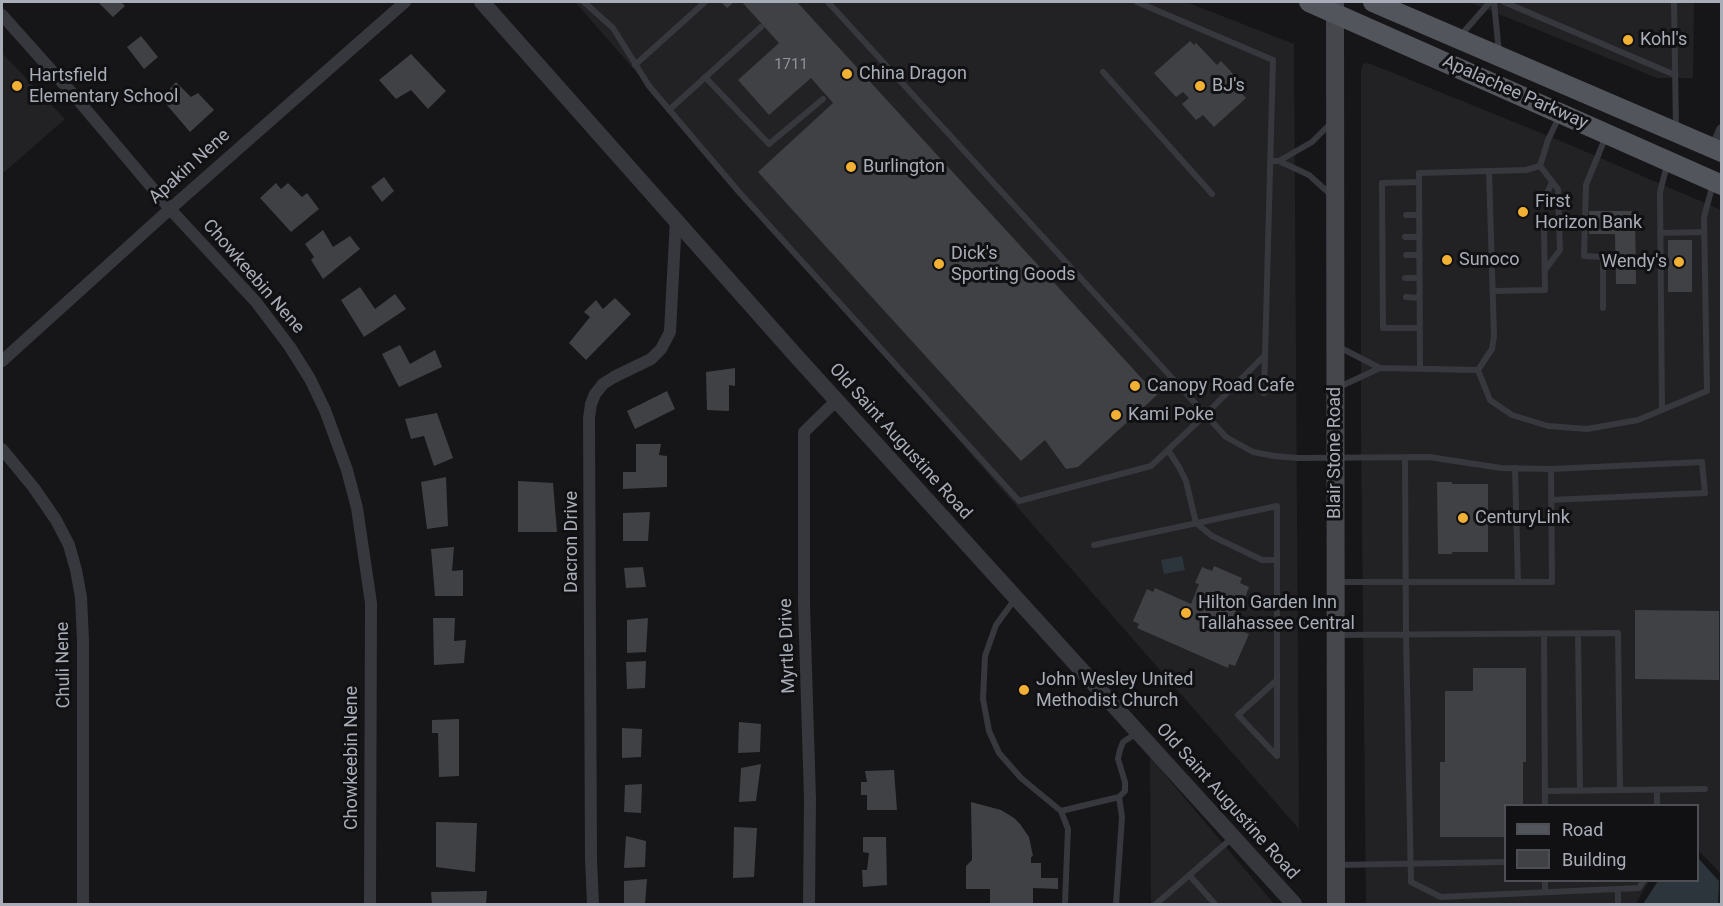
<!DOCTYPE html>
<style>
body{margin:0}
#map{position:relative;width:1723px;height:906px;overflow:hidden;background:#161618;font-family:Roboto,sans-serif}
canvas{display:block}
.frame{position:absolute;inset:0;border:3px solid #a8adb8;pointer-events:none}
.legend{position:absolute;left:1504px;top:804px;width:195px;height:78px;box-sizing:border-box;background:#111113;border:2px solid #4d4f55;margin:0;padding:8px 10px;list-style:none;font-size:18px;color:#a8adb8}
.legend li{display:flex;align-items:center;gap:12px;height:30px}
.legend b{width:30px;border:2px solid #4d4f55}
</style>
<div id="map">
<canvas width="1723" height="906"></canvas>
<div class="frame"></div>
<ul class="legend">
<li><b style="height:8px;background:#53555c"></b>Road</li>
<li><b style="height:16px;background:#404145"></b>Building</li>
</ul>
</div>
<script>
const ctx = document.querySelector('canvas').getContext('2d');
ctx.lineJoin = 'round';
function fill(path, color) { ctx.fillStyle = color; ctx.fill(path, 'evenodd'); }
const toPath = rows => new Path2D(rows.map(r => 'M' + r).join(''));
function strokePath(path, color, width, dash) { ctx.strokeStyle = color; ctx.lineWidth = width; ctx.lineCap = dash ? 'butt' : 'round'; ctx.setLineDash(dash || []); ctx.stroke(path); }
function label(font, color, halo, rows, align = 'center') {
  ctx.font = font + ' Roboto,sans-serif'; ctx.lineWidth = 6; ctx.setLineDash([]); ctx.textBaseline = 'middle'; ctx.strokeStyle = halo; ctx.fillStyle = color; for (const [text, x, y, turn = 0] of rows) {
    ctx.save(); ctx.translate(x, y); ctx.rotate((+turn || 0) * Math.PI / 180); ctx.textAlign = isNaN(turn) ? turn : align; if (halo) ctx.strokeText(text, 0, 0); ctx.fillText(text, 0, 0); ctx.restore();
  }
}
fill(toPath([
 [575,2,1186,2,1294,44,1299,829],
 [1469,2,1694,2,1693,78,1657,78],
 [2,53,65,119,2,174],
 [1364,63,1371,64,1568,144,1721,210,1721,874,1698,850,1698,806,1506,806,1506,880,1649,881,1636,904,1366,904,1361,433,1361,71,1362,66],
 [1150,757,1274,904,1151,904]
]), '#222225');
fill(toPath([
 [1182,556,1185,570,1164,574,1161,560],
 [1698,858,1719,881,1718,904,1643,904,1658,881,1698,880]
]), '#2c353c');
fill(toPath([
 [98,2,121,2,125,6,113,17],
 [721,2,734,2,727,8],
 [742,2,797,2,1157,395,1078,467,1066,469,1045,440,1021,461,758,172,833,103,811,78,769,115,738,80,779,43],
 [141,36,158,57,144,69,127,47],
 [1190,41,1194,45,1196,43,1217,65,1221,61,1235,76,1230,80,1246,98,1214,127,1203,115,1196,120,1182,104,1189,98,1183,92,1176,97,1154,73],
 [411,54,446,91,428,109,411,90,396,99,379,80],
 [176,82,191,97,198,93,214,110,190,132,161,98],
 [384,177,394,191,382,202,371,187],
 [276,183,281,189,288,183,302,197,307,193,319,209,291,232,260,198],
 [1589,211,1635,211,1636,284,1616,284,1615,234,1589,234],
 [323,230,333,247,350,236,360,249,323,279,311,260,314,257,305,244],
 [1668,240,1692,240,1692,292,1668,292],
 [360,287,375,309,395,294,406,309,364,337,341,300],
 [615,298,631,314,586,360,569,343,590,317,584,312,596,300,603,309],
 [400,345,410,364,435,350,442,367,399,387,382,354],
 [735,368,735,386,729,385,729,411,707,410,706,372],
 [667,391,675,409,635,429,627,411],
 [437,413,453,458,434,466,424,436,411,439,405,419],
 [636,444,661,444,659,455,667,456,667,487,623,489,623,472,636,472],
 [446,477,448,526,427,529,421,482],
 [518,481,553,483,557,532,518,532],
 [1437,482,1452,482,1452,484,1488,484,1488,552,1452,552,1452,554,1438,554],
 [650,512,648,541,623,541,623,513],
 [454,547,452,571,463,570,463,596,435,596,431,549],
 [1214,566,1242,578,1240,583,1249,587,1243,603,1240,602,1231,622,1246,628,1244,632,1249,634,1235,666,1229,664,1228,668,1137,628,1139,624,1133,621,1147,589,1153,592,1155,588,1191,604,1199,584,1195,583,1202,567,1212,571],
 [643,567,646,587,626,588,624,568],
 [1635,610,1719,611,1719,680,1635,679],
 [433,618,455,618,454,641,466,640,464,663,434,665],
 [648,618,646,652,627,653,627,620],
 [646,661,645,688,627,689,626,662],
 [1473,668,1526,668,1526,762,1523,762,1523,806,1506,806,1506,837,1440,837,1440,762,1445,762,1445,691,1473,691],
 [459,719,459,776,439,777,438,733,432,733,432,720],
 [739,722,761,724,760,752,738,753],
 [622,728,642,729,641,757,622,758],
 [761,764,756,801,739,802,741,768],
 [894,770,897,810,867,810,867,795,861,795,861,782,867,782,865,771],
 [642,784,641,813,624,812,625,785],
 [971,802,1001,810,1014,818,1020,824,1029,837,1033,856,1031,857,1031,863,1041,863,1041,878,1058,878,1058,889,1033,888,1033,904,990,904,990,889,966,889,966,866,972,860],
 [436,822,477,823,475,872,436,867],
 [734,827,757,828,754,877,733,878],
 [626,836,646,841,645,867,624,868],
 [863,837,886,837,887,885,863,887,862,870,867,870,869,853,863,852],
 [647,879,645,904,624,904,624,881],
 [487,891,486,904,432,904,431,892]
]), '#404145');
strokePath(toPath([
 [584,2,613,28,649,86,739,192,1019,501,1151,466,1205,415,1265,355],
 [828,2,1226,437,1253,452,1274,456,1298,458,1429,457,1501,468,1551,469,1702,462,1705,493,1551,500],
 [1137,2,1273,60,1264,393],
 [1494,2,1499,53],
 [1504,2,1675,75],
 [1674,2,1676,129],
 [1461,35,1490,2],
 [635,65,705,2],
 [1103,72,1212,194],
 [705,77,769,144,823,99],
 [669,110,761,27],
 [1270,161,1279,161,1309,175,1330,194],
 [1279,161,1312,142,1330,124],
 [1540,166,1558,189,1560,250,1545,270],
 [1540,166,1548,140,1559,117],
 [1419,182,1382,183,1383,328,1419,328],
 [1544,200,1552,182],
 [1406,215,1419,215],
 [1660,233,1704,232],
 [1405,237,1419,237],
 [1406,255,1419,255],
 [1405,278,1419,278],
 [1493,291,1545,290,1544,229],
 [1406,297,1419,298],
 [1603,308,1603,257,1584,256,1586,185,1606,136],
 [1337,346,1380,368,1478,370],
 [1420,369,1419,173,1526,170,1540,166],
 [1478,370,1490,400,1512,415,1548,426,1587,429,1638,420,1707,391,1704,217,1713,184],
 [1478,370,1492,349,1494,336,1489,171],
 [1337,388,1380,368],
 [1662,410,1660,192,1667,165],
 [1168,450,1179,467,1186,481,1196,523,1212,536,1262,560,1277,560],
 [1405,458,1406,634,1411,882,1441,897,1639,888,1644,880],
 [1515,468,1518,582],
 [1094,545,1277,506,1277,756],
 [1338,582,1552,582,1551,469],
 [1015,599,996,625,985,656,983,699,989,731,999,753,1021,778,1061,811,1068,829,1065,904],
 [1277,624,1334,625],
 [1544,634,1545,806],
 [1578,634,1580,791],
 [1337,635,1618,633,1620,790],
 [1277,680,1238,715,1277,756],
 [1657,790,1657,806],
 [1545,791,1705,789],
 [1061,811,1119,797,1125,791,1125,782,1118,759,1120,750,1123,742,1137,733],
 [1337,865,1506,862],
 [1190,876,1215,904],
 [1545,880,1545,892],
 [1116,904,1122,817,1119,797],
 [1156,904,1232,838],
 [1618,904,1618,889]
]), '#37383d', 6);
strokePath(toPath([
 [2,15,78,100,170,209,256,302,290,347,310,379,325,410,347,470,357,508,371,603,370,904],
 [1714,149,1722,130],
 [2,361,170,209,405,2],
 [2,449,34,488,56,520,69,545,76,570,81,597,83,640,83,904],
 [593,904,591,858,589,418,591,404,595,394,603,384,614,377,651,359,661,349,670,332,676,219],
 [809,904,810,799,804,605,804,432,836,401]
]), '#37383d', 12);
strokePath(toPath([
 [482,2,797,357,1294,904]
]), '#37383d', 16);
strokePath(toPath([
 [1335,2,1336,904]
]), '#45474d', 18);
strokePath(toPath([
 [1309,2,1722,185],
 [1373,2,1722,152]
]), '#53555c', 20);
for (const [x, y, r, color] of [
 [1628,40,6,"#f2b134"],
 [847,74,6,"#f2b134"],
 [17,86,6,"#f2b134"],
 [1200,86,6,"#f2b134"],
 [851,167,6,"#f2b134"],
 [1523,212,6,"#f2b134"],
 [1447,260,6,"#f2b134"],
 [1679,262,6,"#f2b134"],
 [939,264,6,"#f2b134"],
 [1135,386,6,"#f2b134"],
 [1116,415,6,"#f2b134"],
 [1463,518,6,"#f2b134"],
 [1186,613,6,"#f2b134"],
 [1024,690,6,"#f2b134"]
]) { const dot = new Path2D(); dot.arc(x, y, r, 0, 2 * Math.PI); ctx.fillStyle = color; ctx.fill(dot); strokePath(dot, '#111113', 2); }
label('15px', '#8e929b', null, [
 ["1711",791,65]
]);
label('18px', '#a8adb8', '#111113', [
 ["Kohl's",1640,40],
 ["China Dragon",859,74],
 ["Hartsfield",29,76],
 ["Elementary School",29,97],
 ["BJ's",1212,86],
 ["Burlington",863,167],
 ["First",1535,202],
 ["Horizon Bank",1535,223],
 ["Dick's",951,254],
 ["Sporting Goods",951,275],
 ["Sunoco",1459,260],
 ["Wendy's",1667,262,"right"],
 ["Canopy Road Cafe",1147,386],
 ["Kami Poke",1128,415],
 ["CenturyLink",1475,518],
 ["Hilton Garden Inn",1198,603],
 ["Tallahassee Central",1198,624],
 ["John Wesley United",1036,680],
 ["Methodist Church",1036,701]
], 'left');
label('18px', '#a8adb8', '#111113', [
 ["Apalachee Parkway",1515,93,24],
 ["Apakin Nene",190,167,-42],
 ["Chowkeebin Nene",253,277,49],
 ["Old Saint Augustine Road",900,442,48],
 ["Blair Stone Road",1335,453,-90],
 ["Dacron Drive",572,542,-90],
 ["Myrtle Drive",788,646,-92],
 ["Chuli Nene",64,665,-91],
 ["Chowkeebin Nene",352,758,-90],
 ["Old Saint Augustine Road",1227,802,48]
]);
</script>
